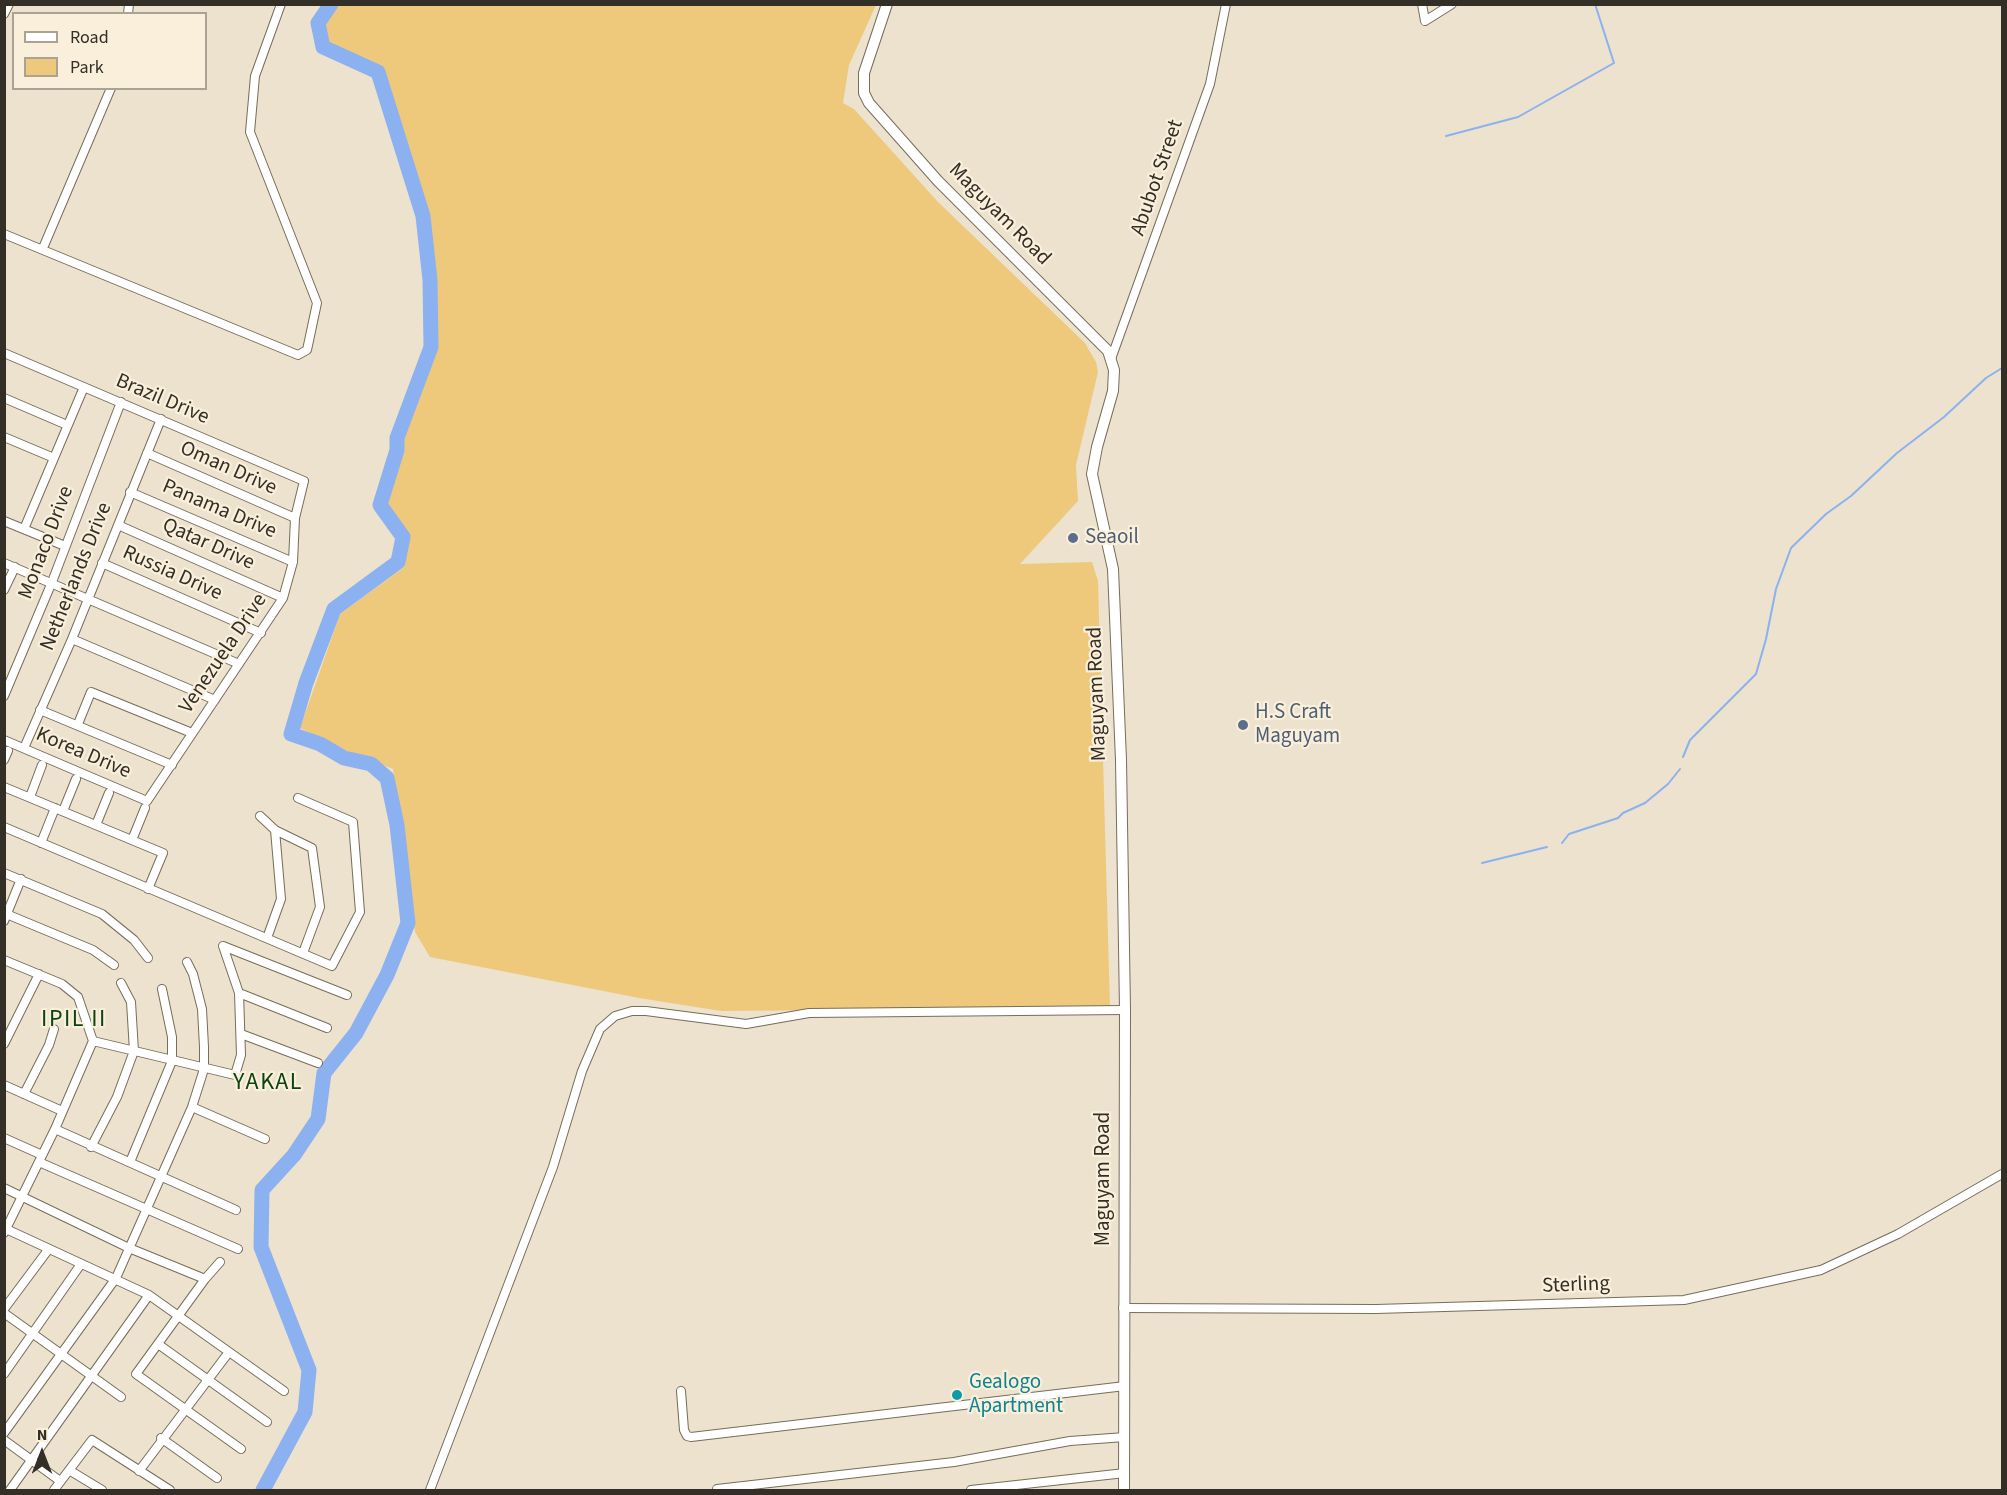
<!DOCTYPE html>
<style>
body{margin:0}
#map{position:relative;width:2007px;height:1495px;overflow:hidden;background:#ece2ce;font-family:"Source Sans 3",sans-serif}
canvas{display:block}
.frame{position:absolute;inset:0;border:6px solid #332f27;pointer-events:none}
.legend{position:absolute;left:12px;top:12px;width:195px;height:78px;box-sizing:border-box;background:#f9efdb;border:2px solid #aaa293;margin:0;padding:8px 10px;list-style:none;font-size:18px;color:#332f27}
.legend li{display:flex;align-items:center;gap:12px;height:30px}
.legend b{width:30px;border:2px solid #aaa293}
.north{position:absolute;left:12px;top:1423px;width:60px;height:60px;-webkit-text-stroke:4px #f9efdb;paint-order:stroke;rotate:0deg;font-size:16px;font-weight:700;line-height:24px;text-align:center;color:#332f27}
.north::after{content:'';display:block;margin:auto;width:21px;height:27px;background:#332f27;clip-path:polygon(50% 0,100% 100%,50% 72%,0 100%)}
</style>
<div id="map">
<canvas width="2007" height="1495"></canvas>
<div class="frame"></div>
<ul class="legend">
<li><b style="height:8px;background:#fff"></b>Road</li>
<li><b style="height:16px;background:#eec97c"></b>Park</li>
</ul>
<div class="north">N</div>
</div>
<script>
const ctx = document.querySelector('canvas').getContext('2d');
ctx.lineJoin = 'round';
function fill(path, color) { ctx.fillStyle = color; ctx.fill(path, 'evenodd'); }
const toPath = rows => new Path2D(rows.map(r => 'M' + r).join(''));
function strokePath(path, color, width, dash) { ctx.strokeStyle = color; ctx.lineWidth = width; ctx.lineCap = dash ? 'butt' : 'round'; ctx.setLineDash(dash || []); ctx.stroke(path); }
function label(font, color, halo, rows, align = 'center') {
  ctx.font = font + ' "Source Sans 3",sans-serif'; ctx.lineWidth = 4.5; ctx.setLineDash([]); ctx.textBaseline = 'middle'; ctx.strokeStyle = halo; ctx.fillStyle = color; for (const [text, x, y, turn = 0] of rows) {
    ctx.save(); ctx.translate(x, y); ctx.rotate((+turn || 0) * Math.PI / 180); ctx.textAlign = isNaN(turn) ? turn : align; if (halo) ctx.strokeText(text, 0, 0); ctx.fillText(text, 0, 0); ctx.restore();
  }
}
fill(toPath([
 [336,5,876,5,849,65,843,103,854,109,938,202,1085,343,1096,362,1098,372,1076,465,1078,501,1020,564,1092,562,1098,581,1110,1008,721,1011,639,998,430,957,415,932,393,769,347,751,300,728,340,614,403,568,407,534,384,503,421,378,435,346,433,271,427,216,380,69,327,45,321,24]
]), '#eec97c');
strokePath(toPath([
 [1446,136,1518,117,1614,63,1595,4],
 [1683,757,1690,740,1756,674,1766,639,1776,589,1791,548,1826,514,1851,496,1897,453,1944,417,1986,378,2002,368],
 [1562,843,1569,834,1618,818,1623,813,1645,803,1668,784,1680,769],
 [1482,863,1547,847]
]), '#8cb1f1', 2);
strokePath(toPath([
 [263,1490,305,1412,309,1370,261,1247,262,1190,294,1155,318,1119,324,1073,356,1033,387,975,408,923,397,825,387,778,371,764,344,758,320,744,291,734,306,683,334,609,398,562,403,537,380,505,397,450,397,438,431,347,430,280,423,216,378,72,323,47,318,23,331,4]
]), '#8cb1f1', 15);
const street = toPath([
 [1422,4,1425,21,1452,4],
 [4,14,9,4],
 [128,14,129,4],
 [4,234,298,355,307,350,317,303,250,132,255,76,281,4],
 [43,248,111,88],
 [4,353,304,481,295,518,293,562,283,598,147,801,4,740],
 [1111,359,1210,84,1226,4],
 [4,398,67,425],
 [4,437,54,458],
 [147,453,295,518],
 [130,492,293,562],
 [4,521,65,546],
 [118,525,283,598],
 [24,529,84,387],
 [4,563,239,664],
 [102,563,261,633],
 [4,590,15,567],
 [72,639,215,700],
 [4,696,52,582,121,402],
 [40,710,172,765],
 [78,724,91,692,192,733],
 [24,748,72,639,161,419],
 [4,760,8,751],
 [4,787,163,853,148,889],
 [30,797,42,765],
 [63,811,76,779],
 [260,816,275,830,312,848,320,907,303,953],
 [96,825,109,793],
 [4,827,332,966,360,912,353,822,298,798],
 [132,840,145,808],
 [41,843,55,808],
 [4,873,102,914,134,940,148,958],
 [4,913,93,950,114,965],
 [4,921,21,879],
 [267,938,281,899,275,830],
 [223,946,347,995],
 [4,960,62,984,78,997,93,1041,55,1129,4,1233],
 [239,993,327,1028],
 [241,1034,318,1063],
 [93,1041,235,1075,241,1055,239,993,223,946],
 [4,1044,39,974],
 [4,1085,62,1111],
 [24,1094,49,1045,54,1029],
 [192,1107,265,1139],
 [55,1129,236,1210],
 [4,1138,42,1155],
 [91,1147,117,1097,134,1051,131,1002,121,983],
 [39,1162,238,1249],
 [130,1162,172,1061,172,1037,162,989],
 [4,1188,129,1248,205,1279],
 [4,1228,149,1295,284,1391],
 [220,1262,205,1279,136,1374,241,1449],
 [1123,1308,1376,1309,1684,1300,1821,1270,1898,1234,2002,1174],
 [4,1309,48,1250],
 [4,1313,121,1397],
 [158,1344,267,1422],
 [4,1374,81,1264],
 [681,1391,684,1430,687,1436,691,1437,1125,1386],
 [4,1433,116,1278,192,1107,204,1069,204,1047,202,1009,193,974,187,962],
 [161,1438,217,1478],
 [4,1440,60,1481],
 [69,1470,102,1490],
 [139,1471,229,1352],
 [717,1489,954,1462,1070,1441,1125,1437],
 [10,1490,149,1295],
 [54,1490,92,1440,170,1490],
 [430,1490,553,1167,582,1071,600,1029,615,1016,632,1011,646,1011,746,1024,809,1013,1125,1010],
 [971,1490,1125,1473]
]);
const secondary = toPath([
 [887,4,864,73,864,93,869,103,938,181,1108,351,1114,370,1113,391,1097,447,1092,474,1113,569,1121,760,1125,1010,1124,1490]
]);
strokePath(street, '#766d5b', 10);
strokePath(secondary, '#766d5b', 12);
strokePath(street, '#fff', 8);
strokePath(secondary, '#fff', 10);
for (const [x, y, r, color] of [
 [1073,538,6,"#5c6f8a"],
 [1243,725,6,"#5c6f8a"],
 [957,1395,6,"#0f9aa8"]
]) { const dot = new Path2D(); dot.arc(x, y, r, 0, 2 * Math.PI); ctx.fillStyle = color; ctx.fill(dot); strokePath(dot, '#f9efdb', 2); }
label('21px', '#332f27', '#f9efdb', [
 ["Abubot Street",1158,178,-71],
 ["Maguyam Road",999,215,45],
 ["Brazil Drive",162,400,23],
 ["Oman Drive",228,469,24],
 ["Panama Drive",219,510,23],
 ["Monaco Drive",47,543,-69],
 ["Qatar Drive",208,545,24],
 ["Russia Drive",172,574,24],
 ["Netherlands Drive",77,577,-68],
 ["Venezuela Drive",224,654,-56],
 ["Maguyam Road",1098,694,-92],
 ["Korea Drive",83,754,23],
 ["Maguyam Road",1104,1179,-90],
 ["Sterling",1576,1286,-2]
]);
label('21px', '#4e5e75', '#f9efdb', [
 ["Seaoil",1085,538],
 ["H.S Craft",1255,713],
 ["Maguyam",1255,737]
], 'left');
label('21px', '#0d838f', '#f9efdb', [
 ["Gealogo",969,1383],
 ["Apartment",969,1407]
], 'left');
ctx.letterSpacing = '1.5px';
label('24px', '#0c430e', '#f9efdb', [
 ["IPIL II",74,1021],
 ["YAKAL",268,1084]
]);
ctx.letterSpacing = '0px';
</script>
